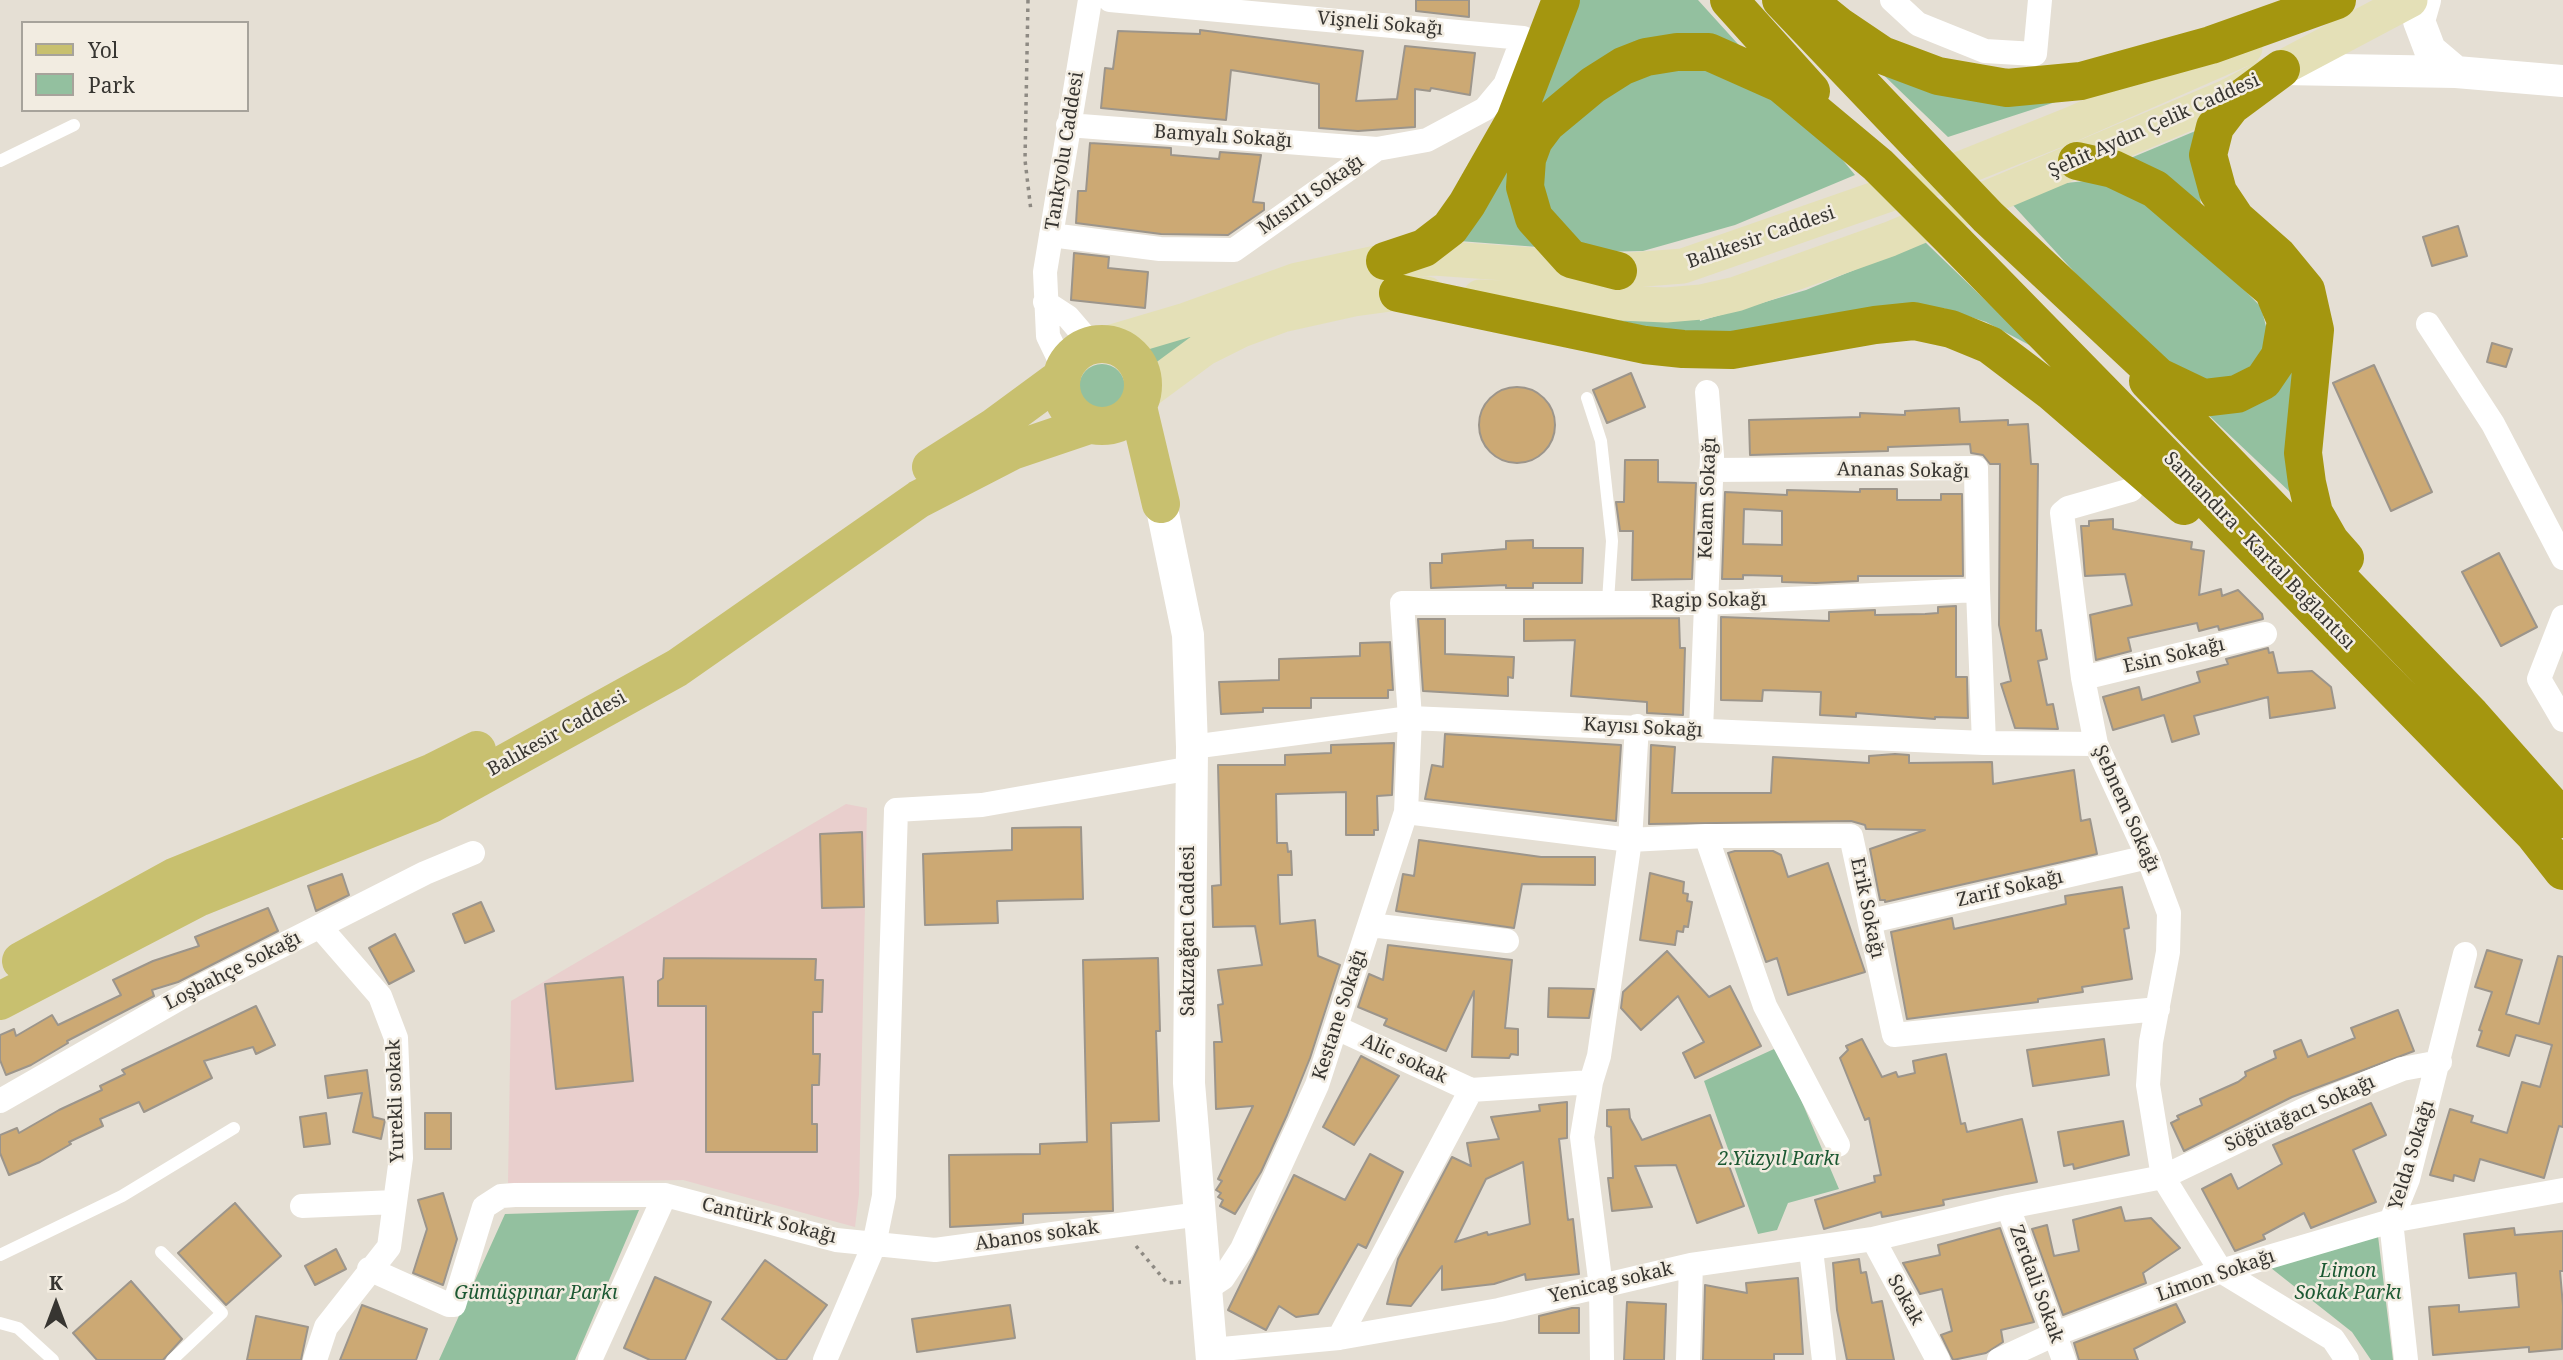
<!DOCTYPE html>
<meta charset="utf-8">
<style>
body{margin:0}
#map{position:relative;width:2563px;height:1360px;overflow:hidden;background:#e5dfd4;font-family:"Noto Serif",serif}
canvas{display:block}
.legend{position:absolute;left:21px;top:21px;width:228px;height:91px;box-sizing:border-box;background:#f2ece1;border:2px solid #a7a39b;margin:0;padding:9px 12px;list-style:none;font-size:21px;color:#373531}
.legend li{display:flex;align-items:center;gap:14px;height:35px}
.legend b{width:35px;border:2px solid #a7a39b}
.north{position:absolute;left:21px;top:1269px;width:70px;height:70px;-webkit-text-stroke:5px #f2ece1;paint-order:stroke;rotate:0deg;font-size:19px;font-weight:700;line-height:28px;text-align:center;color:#373531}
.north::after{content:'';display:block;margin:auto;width:24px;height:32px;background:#373531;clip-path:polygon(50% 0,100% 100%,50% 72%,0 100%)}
</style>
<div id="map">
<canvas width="2563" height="1360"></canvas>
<ul class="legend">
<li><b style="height:9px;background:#c8c06f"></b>Yol</li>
<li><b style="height:19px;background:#93c09f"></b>Park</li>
</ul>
<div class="north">K</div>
</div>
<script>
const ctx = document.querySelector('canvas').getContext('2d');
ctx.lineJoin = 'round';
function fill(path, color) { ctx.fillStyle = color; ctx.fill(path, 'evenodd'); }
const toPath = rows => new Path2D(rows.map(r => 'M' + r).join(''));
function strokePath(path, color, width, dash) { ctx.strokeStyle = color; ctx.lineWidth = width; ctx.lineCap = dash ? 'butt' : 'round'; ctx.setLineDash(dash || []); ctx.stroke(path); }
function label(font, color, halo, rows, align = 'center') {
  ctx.font = font + ' "Noto Serif",serif'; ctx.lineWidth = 5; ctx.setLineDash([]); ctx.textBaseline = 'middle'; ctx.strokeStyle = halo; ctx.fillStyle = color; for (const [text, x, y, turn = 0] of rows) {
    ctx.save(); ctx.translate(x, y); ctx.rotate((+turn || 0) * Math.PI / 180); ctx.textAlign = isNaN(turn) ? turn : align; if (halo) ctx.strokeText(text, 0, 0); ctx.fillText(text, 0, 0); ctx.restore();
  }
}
fill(toPath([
 [846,804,867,808,859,1194,855,1227,683,1180,508,1183,511,1001]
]), '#e9cfcd');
fill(toPath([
 [1576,0,1698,0,1747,54,1717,42,1538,106],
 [1870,62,2074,96,1948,137],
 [1696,63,1741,74,1818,130,1855,175,1735,225,1643,251,1596,252,1570,238,1554,222,1539,169,1559,131,1603,97,1654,70],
 [2205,127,2200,197,2202,215,2121,162],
 [1504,168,1512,169,1538,247,1459,241],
 [2095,180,2115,180,2221,266,2261,307,2268,334,2261,357,2243,373,2223,381,2193,377,2155,360,2012,204,2056,184],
 [1924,241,2035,348,1986,322,1943,308,1700,339,1608,318,1699,315,1700,321,1806,290],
 [1221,324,1157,374,1154,361,1142,347],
 [2297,352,2292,494,2201,408],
 '1079 387a23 23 0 1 1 46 0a23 23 0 1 1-46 0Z',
 [1774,1049,1785,1062,1839,1189,1788,1203,1777,1230,1758,1234,1704,1081],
 [639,1210,575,1360,439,1360,505,1214],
 [2378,1236,2393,1360,2371,1360,2352,1332,2271,1268]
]), '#93c09f');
const building = toPath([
 [1416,0,1469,0,1469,17,1416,11,1416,0],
 [1200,30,1363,51,1356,101,1397,99,1405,46,1475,53,1470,95,1431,88,1430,91,1415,89,1415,127,1358,131,1319,128,1319,84,1231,70,1226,120,1101,108,1105,68,1113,69,1118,31,1200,34,1200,30],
 [1090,143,1171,148,1171,155,1219,159,1220,152,1261,155,1253,202,1264,203,1264,210,1228,235,1161,234,1076,223,1078,191,1086,191,1090,143],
 [2458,226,2467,256,2432,266,2423,237,2458,226],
 [1074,253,1109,257,1108,268,1148,272,1145,308,1071,300,1074,253],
 [2492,343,2512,349,2506,367,2487,362,2492,343],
 [2374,365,2432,492,2391,511,2333,383,2374,365],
 [1631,373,1645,407,1607,423,1593,390,1631,373],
 '1479 425a38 38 0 1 1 76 0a38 38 0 1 1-76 0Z',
 [1959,408,1960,422,2008,420,2008,425,2028,424,2031,464,2038,464,2036,631,2041,630,2047,659,2038,661,2047,705,2053,704,2058,729,2015,728,2001,684,2011,681,1999,625,2000,464,1990,464,1983,455,1971,453,1970,444,1888,447,1888,451,1750,455,1749,420,1860,417,1860,413,1905,415,1905,411,1959,408],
 [1625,460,1658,460,1658,482,1696,483,1692,579,1632,580,1633,531,1620,531,1616,502,1624,502,1625,460],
 [1860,489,1897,489,1897,500,1941,500,1941,494,1962,494,1963,576,1858,576,1858,581,1816,583,1782,582,1782,576,1743,575,1743,579,1722,579,1725,492,1787,495,1787,490,1860,492,1860,489],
 [1744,509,1782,511,1782,545,1743,544,1744,509],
 [2113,519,2113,529,2192,542,2191,549,2204,551,2199,595,2221,589,2222,596,2238,590,2262,614,2263,619,2219,630,2218,626,2199,631,2197,623,2128,638,2131,651,2096,660,2090,615,2132,605,2125,574,2085,576,2081,526,2089,526,2089,521,2113,519],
 [1533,540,1533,548,1583,548,1582,583,1533,583,1533,588,1506,588,1506,585,1431,588,1430,563,1442,563,1442,554,1506,549,1506,541,1533,540],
 [2499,553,2537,627,2501,646,2462,572,2499,553],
 [1956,606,1956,677,1967,677,1968,718,1935,717,1935,719,1856,713,1856,717,1820,715,1821,692,1763,690,1762,701,1721,700,1721,617,1829,621,1829,612,1875,610,1875,615,1925,614,1938,613,1938,607,1956,606],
 [1679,618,1680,648,1685,648,1683,715,1647,713,1647,702,1571,696,1575,640,1524,641,1524,619,1679,618],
 [1418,619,1445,619,1445,654,1514,657,1513,678,1508,677,1508,696,1423,691,1418,619],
 [1390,642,1393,690,1388,690,1388,698,1311,698,1311,708,1263,708,1263,712,1221,714,1219,682,1279,680,1279,659,1360,656,1360,643,1390,642],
 [2268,648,2269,653,2273,652,2278,673,2312,671,2331,687,2335,708,2270,718,2268,697,2194,716,2199,734,2172,742,2164,715,2113,730,2103,697,2139,687,2142,700,2200,682,2197,672,2228,664,2226,659,2268,648],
 [1445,734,1621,745,1616,821,1425,799,1432,765,1443,767,1445,734],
 [1394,743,1392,795,1377,796,1378,830,1374,830,1374,835,1346,835,1346,792,1276,794,1277,843,1287,843,1288,852,1291,851,1292,875,1278,875,1280,924,1315,920,1318,956,1340,965,1310,1058,1287,1115,1261,1172,1235,1214,1220,1206,1223,1200,1218,1197,1221,1193,1216,1190,1222,1181,1218,1179,1253,1106,1216,1109,1214,1042,1222,1042,1218,1005,1223,1004,1218,970,1262,965,1255,926,1213,927,1212,886,1221,885,1218,765,1285,765,1285,755,1331,753,1331,745,1394,743],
 [1651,745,1675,747,1672,793,1771,793,1773,757,1869,763,1869,756,1895,754,1909,755,1909,763,1992,762,1993,784,2074,770,2081,821,2090,819,2097,854,1885,902,1885,900,1880,900,1870,849,1925,830,1866,829,1865,825,1851,821,1649,824,1651,745],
 [1081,827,1083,899,997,901,998,923,925,925,923,854,1012,850,1012,828,1081,827],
 [862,832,864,907,822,908,820,834,862,832],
 [1419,840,1541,857,1595,857,1595,885,1522,884,1514,928,1396,911,1403,874,1414,876,1419,840],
 [1735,851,1773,851,1781,855,1788,877,1828,863,1865,972,1788,995,1777,958,1766,962,1728,853,1735,851],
 [1650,873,1684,882,1683,893,1688,894,1687,901,1692,902,1688,927,1684,926,1683,932,1677,931,1675,945,1640,940,1650,873],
 [342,874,349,895,316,911,308,886,342,874],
 [2122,887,2129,928,2124,929,2132,979,2082,987,2083,992,2038,999,2038,1002,1907,1019,1891,932,1952,918,1954,929,2066,904,2065,896,2122,887],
 [481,902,494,931,465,943,453,914,481,902],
 [268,908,278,931,178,982,152,990,154,996,67,1041,68,1043,31,1065,6,1075,0,1060,0,1035,14,1029,16,1036,52,1015,58,1025,121,995,113,980,153,961,199,946,195,937,268,908],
 [395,934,414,971,389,984,369,948,395,934],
 [1388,945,1512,960,1505,1028,1518,1029,1518,1055,1511,1054,1509,1058,1472,1057,1474,991,1446,1051,1384,1025,1387,1019,1358,1007,1369,974,1383,980,1388,945],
 [2487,950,2522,960,2506,1014,2539,1024,2558,956,2563,957,2563,1127,2559,1126,2544,1178,2480,1159,2474,1181,2454,1175,2453,1181,2430,1175,2450,1109,2473,1116,2471,1122,2507,1133,2522,1082,2540,1087,2552,1045,2516,1035,2509,1056,2477,1046,2482,1031,2479,1030,2492,992,2475,987,2487,950],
 [1667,951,1709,997,1730,986,1761,1046,1695,1078,1683,1053,1704,1042,1678,996,1641,1030,1621,1008,1623,992,1667,951],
 [664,958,816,959,815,980,823,980,822,1012,813,1012,813,1054,820,1054,819,1085,812,1085,812,1124,817,1124,817,1152,706,1152,706,1006,658,1006,658,981,663,978,664,958],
 [1158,958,1160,1031,1156,1031,1159,1121,1111,1123,1113,1211,1023,1214,1023,1223,950,1227,949,1155,1040,1154,1040,1144,1087,1142,1083,960,1158,958],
 [623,977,633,1081,556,1089,545,984,623,977],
 [1549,988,1594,989,1589,1018,1548,1017,1549,988],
 [256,1006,275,1045,256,1054,253,1047,204,1061,212,1078,144,1112,139,1102,100,1119,103,1126,69,1142,71,1144,40,1162,9,1175,0,1153,0,1135,17,1128,19,1133,59,1110,102,1090,100,1086,125,1074,122,1070,256,1006],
 [2398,1010,2414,1051,2292,1097,2184,1151,2171,1123,2179,1119,2177,1116,2202,1105,2200,1099,2238,1082,2246,1076,2245,1072,2276,1058,2274,1051,2301,1040,2308,1057,2355,1038,2351,1028,2398,1010],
 [1862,1039,1882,1077,1896,1072,1898,1077,1915,1073,1913,1061,1946,1054,1961,1124,1965,1123,1967,1132,2022,1119,2037,1182,1943,1200,1944,1205,1882,1217,1881,1212,1824,1229,1815,1200,1875,1182,1874,1176,1881,1175,1869,1118,1865,1120,1840,1058,1848,1050,1846,1046,1862,1039],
 [2104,1039,2109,1075,2033,1086,2027,1050,2104,1039],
 [1361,1056,1399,1076,1354,1145,1323,1127,1361,1056],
 [367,1070,373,1117,385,1120,381,1139,353,1132,362,1093,328,1098,325,1076,367,1070],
 [1567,1102,1567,1138,1559,1139,1568,1220,1573,1219,1579,1274,1526,1280,1525,1274,1494,1284,1442,1290,1442,1266,1411,1306,1387,1304,1398,1259,1452,1157,1471,1166,1467,1143,1499,1139,1491,1117,1540,1111,1539,1105,1567,1102],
 [1523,1162,1530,1224,1488,1235,1487,1232,1455,1242,1486,1179,1523,1162],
 [2371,1103,2386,1135,2353,1150,2376,1202,2311,1228,2304,1213,2263,1235,2265,1239,2235,1251,2202,1189,2231,1174,2238,1189,2282,1164,2273,1145,2371,1103],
 [1629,1109,1630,1118,1642,1140,1710,1115,1744,1206,1697,1223,1676,1165,1635,1166,1652,1207,1612,1211,1608,1178,1613,1178,1611,1127,1607,1126,1607,1110,1629,1109],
 [326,1113,330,1144,304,1147,300,1117,326,1113],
 [425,1113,451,1113,451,1149,425,1149,425,1113],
 [2123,1121,2129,1155,2074,1169,2073,1164,2064,1166,2058,1132,2123,1121],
 [1370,1154,1403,1172,1366,1248,1358,1244,1318,1314,1296,1317,1279,1306,1266,1330,1228,1310,1294,1175,1345,1200,1370,1154],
 [443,1193,457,1239,443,1285,413,1273,427,1229,418,1200,443,1193],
 [235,1203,281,1256,226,1305,178,1253,235,1203],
 [2121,1207,2125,1221,2151,1218,2180,1248,2143,1273,2146,1283,2063,1315,2032,1229,2047,1225,2054,1256,2079,1251,2073,1220,2121,1207],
 [2000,1228,2034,1322,2001,1330,2003,1342,1986,1353,1953,1360,1941,1335,1952,1331,1942,1289,1920,1294,1903,1263,1940,1255,1938,1245,2000,1228],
 [2514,1228,2515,1235,2563,1231,2563,1271,2560,1271,2563,1306,2562,1349,2529,1352,2529,1347,2433,1355,2429,1307,2459,1305,2459,1312,2519,1307,2516,1273,2469,1278,2464,1234,2514,1228],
 [336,1249,346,1269,315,1285,305,1266,336,1249],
 [1859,1259,1861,1273,1866,1272,1872,1303,1882,1301,1894,1360,1847,1360,1837,1310,1833,1263,1859,1259],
 [765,1260,827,1305,786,1360,778,1360,722,1319,765,1260],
 [655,1277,711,1302,685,1360,650,1360,624,1348,655,1277],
 [1798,1278,1803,1354,1774,1354,1774,1360,1703,1360,1705,1285,1747,1293,1746,1283,1798,1278],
 [131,1281,182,1339,163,1360,97,1360,73,1333,131,1281],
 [1627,1302,1666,1304,1664,1360,1624,1360,1627,1302],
 [2176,1304,2185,1322,2134,1349,2138,1360,2079,1360,2074,1343,2176,1304],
 [362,1305,427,1329,416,1360,340,1360,362,1305],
 [1010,1305,1015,1338,917,1352,912,1319,1010,1305],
 [1572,1308,1579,1308,1579,1333,1539,1333,1539,1316,1572,1308],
 [256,1316,308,1327,301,1360,247,1360,256,1316]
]);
fill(building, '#cca974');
strokePath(building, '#9c958b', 2);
strokePath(toPath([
 [1028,0,1025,160,1031,211],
 [1136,1246,1167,1283,1181,1282]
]), '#8e8a83', 3.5, [3.5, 5]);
strokePath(toPath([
 [0,161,74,125],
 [1587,398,1601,441,1612,541,1608,601],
 [161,1252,222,1313,172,1360],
 [0,1255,122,1196,234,1128],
 [0,1323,18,1328,53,1360]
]), '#fff', 12);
strokePath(toPath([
 [1892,0,1918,24,1985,51,2035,54,2040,0],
 [1068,125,1377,149],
 [1051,235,1160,249,1234,250,1377,149,1427,140,1485,109,1505,85,1523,38,1110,0],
 [1045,302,1068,317,1092,345],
 [2428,324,2493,424,2563,558],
 [1064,369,1048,336,1045,272,1090,0],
 [1711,470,1976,468,1978,590],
 [2131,490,2068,508,2062,513,2083,678,2096,744,2148,857,2169,913,2168,952,2151,1042,2148,1085,2163,1177,2221,1271,2333,1339,2347,1360],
 [2563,617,2539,679,2563,720],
 [2083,678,2265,634],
 [1701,730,1712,456,1707,392],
 [1192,747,1410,718,1984,743,2096,744],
 [1406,812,1630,840,1706,836,1851,836,1894,1035,2158,1009],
 [1706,836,1765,1006,1838,1145],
 [1871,921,2148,857],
 [1370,925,1507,941],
 [1337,1028,1471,1090],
 [1591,1082,1582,1137,1601,1287,1602,1360],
 [0,1101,194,990,425,873,473,853],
 [302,1206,395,1202],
 [2008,1207,2064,1360],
 [1873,1239,1938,1360],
 [1811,1250,1824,1360],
 [369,1269,449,1305,454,1305,484,1207,501,1196,515,1195,665,1195,836,1240,935,1250,1200,1214],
 [1208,1288,1223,1278,1242,1249,1317,1085,1406,812,1410,718,1402,603,1704,603,1978,590,1984,743],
 [1339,1338,1471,1090,1591,1082,1599,1056,1630,840,1637,726],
 [1212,1350,1339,1338,1499,1310,1691,1265,1873,1239,2008,1207,2163,1177,2320,1102,2402,1069,2440,1062],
 [315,1360,326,1327,389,1247,401,1158,396,1038,380,996,320,927],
 [590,1360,665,1195],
 [825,1360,874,1245,884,1196,896,810,982,805,1192,768],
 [1688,1360,1691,1265],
 [1999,1360,2055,1334,2221,1271,2391,1221,2563,1190],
 [2406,1360,2391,1221,2408,1179,2465,954]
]), '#fff', 24);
strokePath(toPath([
 [2425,0,2419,21,2430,50,2456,72],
 [2281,69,2456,72,2563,81],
 [1161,504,1188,635,1192,747,1189,1083,1212,1360]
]), '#fff', 32);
strokePath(toPath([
 [1480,297,1666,305,1701,302,1736,294,1890,239,2229,96,2410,0],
 [1105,344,1186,320,1297,280,1385,261,1434,258,1618,271,1683,266,1950,173,2072,124,2245,48],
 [1144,393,1205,348,1241,330,1282,315,1354,299,1398,293,1427,294]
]), '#e4e0b7', 35);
strokePath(toPath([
 '1061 385a41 41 0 1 1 82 0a41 41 0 1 1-82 0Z',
 [1138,407,1161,504],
 [931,467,994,427,1062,377],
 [21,961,176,876,433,772,477,750],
 [0,1001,200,897,431,804,677,668,919,499,1012,451,1089,425]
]), '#c8c06f', 38);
strokePath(toPath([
 [1729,0,1811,91],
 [1781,0,1988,217,2159,377,2203,398,2237,394,2263,381,2280,356,2286,321,2273,290,2155,189,2113,169,2077,161],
 [1808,1,1839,26,1882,55,1938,76,2007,88,2081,81,2211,45,2337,0],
 [2281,69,2231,106,2215,127,2208,155,2218,192,2236,219,2278,256,2306,290,2315,330,2303,453,2307,483,2314,513,2330,541,2345,558],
 [1385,261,1424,248,1450,228,1467,204,1515,120,1561,0],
 [1618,271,1571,259,1534,218,1525,187,1527,159,1534,140,1546,124,1593,85,1623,66,1646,57,1677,52,1709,52,1781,84,1878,165,1949,236,2434,731,2534,834,2563,871],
 [1398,293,1645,345,1683,349,1732,350,1875,325,1914,321,1951,329,1990,345,2052,392,2184,506],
 [2148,381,2471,715,2563,819]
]), '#a4960f', 38);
label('19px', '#373531', '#f2ece1', [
 ["Vişneli Sokağı",1380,24,5],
 ["Şehit Aydın Çelik Caddesi",2154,126,-24],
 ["Bamyalı Sokağı",1223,137,4],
 ["Tankyolu Caddesi",1065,151,-81],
 ["Mısırlı Sokağı",1311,195,-35],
 ["Balıkesir Caddesi",1761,238,-19],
 ["Ananas Sokağı",1903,471,1],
 ["Kelam Sokağı",1708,498,-88],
 ["Samandıra - Kartal Bağlantısı",2259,551,46],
 ["Ragip Sokağı",1709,601,-1],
 ["Esin Sokağı",2174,656,-13],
 ["Kayısı Sokağı",1643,728,3],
 ["Balıkesir Caddesi",557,734,-29],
 ["Şebnem Sokağı",2126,809,66],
 ["Zarif Sokağı",2010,889,-13],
 ["Erik Sokağı",1867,908,78],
 ["Sakızağacı Caddesi",1189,931,-90],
 ["Loşbahçe Sokağı",233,971,-27],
 ["Kestane Sokağı",1340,1015,-72],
 ["Alic sokak",1404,1059,25],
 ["Yurekli sokak",396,1101,-92],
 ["Söğütağacı Sokağı",2300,1114,-24],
 ["Yelda Sokağı",2412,1155,-73],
 ["Cantürk Sokağı",769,1221,14],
 ["Abanos sokak",1037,1236,-8],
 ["Limon Sokağı",2216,1276,-19],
 ["Yenicag sokak",1611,1283,-13],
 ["Zerdali Sokak",2036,1284,70],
 ["Sokak",1905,1300,61]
]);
label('italic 19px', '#1b5832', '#f2ece1', [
 ["2.Yüzyıl Parkı",1779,1160],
 ["Limon",2348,1272],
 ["Sokak Parkı",2348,1294],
 ["Gümüşpınar Parkı",536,1294]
]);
</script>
